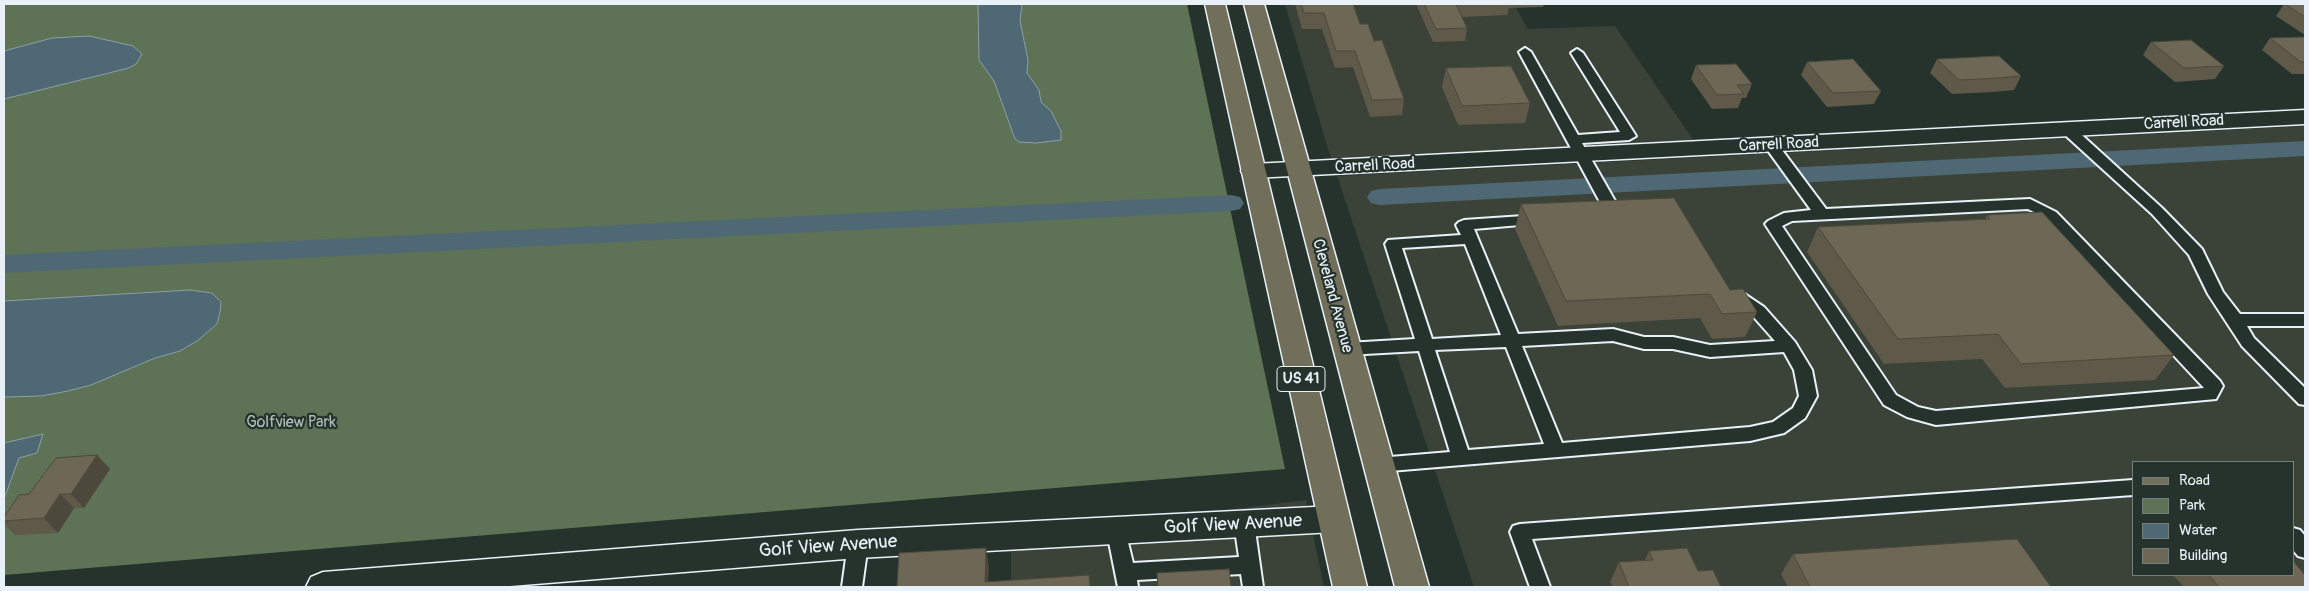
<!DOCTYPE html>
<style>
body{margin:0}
#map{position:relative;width:2309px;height:591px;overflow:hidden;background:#26332d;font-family:Pangolin,sans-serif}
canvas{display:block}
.frame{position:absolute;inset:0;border:5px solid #e8f1f8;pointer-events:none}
.legend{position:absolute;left:2132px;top:461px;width:162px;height:115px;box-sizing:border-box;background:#26332d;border:1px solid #747f7e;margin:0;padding:6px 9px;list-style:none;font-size:15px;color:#e8f1f8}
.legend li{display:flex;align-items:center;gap:10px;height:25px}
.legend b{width:25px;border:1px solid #747f7e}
</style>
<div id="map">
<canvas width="2309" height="591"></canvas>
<div class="frame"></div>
<ul class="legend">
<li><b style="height:6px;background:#716e59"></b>Road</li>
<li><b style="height:14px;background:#5e7255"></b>Park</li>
<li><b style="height:14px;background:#4e6974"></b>Water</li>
<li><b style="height:14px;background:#6d6855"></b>Building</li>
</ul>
</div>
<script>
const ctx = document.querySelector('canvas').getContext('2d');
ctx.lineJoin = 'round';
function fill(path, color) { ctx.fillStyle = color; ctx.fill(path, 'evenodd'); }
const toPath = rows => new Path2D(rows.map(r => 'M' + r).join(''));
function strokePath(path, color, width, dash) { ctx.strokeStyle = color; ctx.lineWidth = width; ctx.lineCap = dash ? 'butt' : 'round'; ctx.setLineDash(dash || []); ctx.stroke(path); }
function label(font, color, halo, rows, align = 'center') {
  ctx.font = font + ' Pangolin,sans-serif'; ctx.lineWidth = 4.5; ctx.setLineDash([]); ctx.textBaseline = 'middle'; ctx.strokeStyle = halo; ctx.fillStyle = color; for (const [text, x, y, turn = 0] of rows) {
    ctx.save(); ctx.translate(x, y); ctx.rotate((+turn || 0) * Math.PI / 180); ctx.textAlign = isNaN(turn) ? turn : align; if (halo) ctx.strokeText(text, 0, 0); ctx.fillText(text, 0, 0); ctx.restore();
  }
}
fill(toPath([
 [1285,4,1514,4,1528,29,1615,26,1694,141,1331,159],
 [2305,126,2305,587,1474,587,1337,176],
 [2133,462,2293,462,2293,575,2133,575],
 [1306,500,1324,587,1011,587,1011,537]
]), '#3b4339');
fill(toPath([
 [4,4,1187,4,1285,469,4,575]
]), '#5e7255');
const water = toPath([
 [978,4,1022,4,1020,21,1028,60,1027,73,1039,90,1041,102,1051,111,1061,131,1061,140,1036,143,1019,142,1015,139,994,81,979,60,978,4],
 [89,36,133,46,142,54,136,64,129,68,4,99,4,51,52,38,89,36],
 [190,290,212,293,221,302,220,312,217,324,197,341,180,351,155,358,91,385,68,391,41,396,4,397,4,301,190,290],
 [43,434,37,453,19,458,4,499,4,443,43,434]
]);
fill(water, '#4e6974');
strokePath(water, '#8c9fa9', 1);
fill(toPath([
 [2305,141,2305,156,1380,205,1371,203,1367,197,1371,191,1380,189,2305,141],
 [1231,195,1240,197,1244,203,1240,209,1231,211,4,273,4,255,1231,195]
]), '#4e6974');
const lane = toPath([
 [1525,48,1531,52,1578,135,1620,132,1571,53,1577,49,1583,53,1636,136,1629,140,1582,143,1623,215,1620,218,1615,220,1610,218,1607,215,1519,52,1525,48],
 [2068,126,2073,127,2162,208,2202,249,2223,292,2240,314,2305,314,2305,326,2247,326,2254,338,2305,388,2305,405,2299,404,2242,346,2208,294,2189,255,2152,214,2063,133,2061,130,2068,126],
 [1771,141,1776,142,1826,209,2030,199,2056,212,2220,381,2223,386,2216,399,1936,425,1907,417,1884,405,1765,224,1768,221,1784,213,1811,210,1764,145,1771,141],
 [2028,209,2046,218,2204,388,1936,411,1918,407,1896,395,1782,226,1792,221,2028,209],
 [1538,215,1543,217,1546,220,1543,223,1474,229,1518,334,1613,329,1644,337,1673,337,1710,345,1775,341,1752,315,1731,301,1729,297,1731,293,1737,291,1743,293,1764,307,1795,342,1812,370,1817,396,1805,418,1784,433,1750,441,1378,472,1371,470,1369,465,1371,460,1378,458,1450,452,1419,351,1347,355,1341,353,1339,349,1341,345,1347,343,1415,339,1385,244,1388,240,1461,235,1456,225,1459,222,1464,220,1538,215],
 [1465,244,1501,335,1432,339,1402,248,1465,244],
 [1613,341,1644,349,1673,349,1710,357,1784,352,1794,370,1799,396,1793,408,1773,422,1750,427,1562,443,1522,346,1613,341],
 [1506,347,1544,444,1468,450,1435,350,1506,347],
 [2133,480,2133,495,1532,539,1550,587,1530,587,1510,532,1513,526,1520,524,2133,480],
 [1244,515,1251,517,1254,523,1263,587,1243,587,1241,574,1137,580,1138,587,1118,587,1107,532,1110,526,1117,524,1124,526,1133,563,1239,557,1234,523,1237,517,1244,515],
 [2293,528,2300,530,2305,536,2305,558,2298,556,2293,550,2293,528],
 [858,536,865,538,868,544,862,587,842,587,848,544,851,538,858,536]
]);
const street = toPath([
 [1334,506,1346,510,1350,519,1346,528,1334,532,858,558,498,587,306,587,311,577,323,572,858,530,1334,506]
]);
const secondary = toPath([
 [2305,110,2305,124,1253,178,1244,176,1241,171,1244,166,1253,164,2305,110]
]);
const primary = toPath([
 [1205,4,1225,4,1367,587,1333,587,1205,4],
 [1244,4,1264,4,1429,587,1395,587,1244,4]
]);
strokePath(lane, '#e8f1f8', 4);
strokePath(street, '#e8f1f8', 3);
strokePath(secondary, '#e8f1f8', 3);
strokePath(primary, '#e8f1f8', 3);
fill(lane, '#26332d');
fill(street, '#26332d');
fill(secondary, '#26332d');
fill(primary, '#716e59');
fill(toPath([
 [1295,4,1353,4,1360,24,1374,41,1404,99,1402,115,1370,117,1353,67,1335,68,1322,29,1302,29],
 [1416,4,1544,4,1543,7,1509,8,1507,15,1462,17,1467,28,1465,41,1433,42],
 [2284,4,2305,4,2305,35,2276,16],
 [2305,37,2305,74,2292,74,2262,50,2270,38],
 [2151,42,2224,66,2215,79,2175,82,2143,55],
 [1937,59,2021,76,2014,90,1993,92,1952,94,1930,73],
 [1807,62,1881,91,1874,104,1827,107,1801,75],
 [1696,65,1752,84,1746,98,1742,98,1738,108,1712,109,1691,79],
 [1446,68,1530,103,1525,123,1458,125,1442,87],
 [1521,204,1730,290,1757,312,1745,337,1712,339,1700,318,1558,326,1515,229],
 [1987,215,2174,355,2155,380,2005,388,1982,359,1884,364,1807,252,1818,227,1985,219],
 [110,469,84,508,74,508,58,533,15,535,4,524,4,517,29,494],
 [1649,551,1698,571,1721,587,1613,587,1610,582,1619,562,1645,560],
 [1793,554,2051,587,1788,587,1781,574],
 [2173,575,2293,575,2305,587,2184,587]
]), '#5e5949');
fill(toPath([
 [97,455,110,469,84,508,71,494],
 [60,494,74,508,58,533,44,518],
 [986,548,989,568,988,587,985,582]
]), '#4c493c');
const building = toPath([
 [1301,4,1353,4,1360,24,1368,24,1374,41,1382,40,1404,99,1372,100,1355,51,1336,51,1324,13,1304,13,1301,4],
 [1424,4,1464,4,1456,4,1467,28,1436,29,1424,4],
 [2285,4,2305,4,2305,17,2285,4],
 [2305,37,2305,62,2301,62,2270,38,2305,37],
 [2191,40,2224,66,2184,68,2151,42,2191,40],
 [1999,56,2021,76,2000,78,1959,80,1937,59,1999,56],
 [1853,59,1881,91,1833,93,1807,62,1853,59],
 [1736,64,1752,84,1737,85,1744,94,1717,95,1696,65,1736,64],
 [1511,66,1530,103,1462,106,1446,68,1511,66],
 [1674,198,1730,290,1743,289,1757,312,1722,314,1710,294,1566,301,1521,204,1674,198],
 [2042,212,2174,355,2021,364,1998,334,1898,339,1818,227,1990,219,1987,215,2042,212],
 [97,455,71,494,60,494,44,518,4,521,4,517,19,495,29,494,56,458,97,455],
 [2017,539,2051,587,1810,587,1793,554,2017,539],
 [986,548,985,582,1089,575,1090,587,897,587,899,553,986,548],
 [1687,548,1698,571,1713,570,1721,587,1629,587,1619,562,1653,560,1649,551,1687,548],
 [2293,561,2305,575,2305,587,2219,587,2209,575,2293,575,2293,561],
 [1229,569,1231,587,1158,587,1157,573,1229,569]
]);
fill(building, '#6d6855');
strokePath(building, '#4c493c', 1);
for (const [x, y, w] of [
 [1301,379,48]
]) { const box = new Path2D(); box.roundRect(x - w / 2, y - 12.5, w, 25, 4); ctx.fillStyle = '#26332d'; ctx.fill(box); strokePath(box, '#e8f1f8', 1); }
label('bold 15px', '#e8f1f8', null, [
 ["US 41",1301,379]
]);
label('16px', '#e8f1f8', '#26332d', [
 ["Carrell Road",2184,123,-3],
 ["Carrell Road",1779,145,-3],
 ["Carrell Road",1375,166,-3],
 ["Cleveland Avenue",1332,296,75]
]);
label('16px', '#b1beb7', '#26332d', [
 ["Golfview Park",291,423]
]);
label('19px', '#e8f1f8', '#26332d', [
 ["Golf View Avenue",1233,525,-3],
 ["Golf View Avenue",828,547,-4]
]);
</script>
